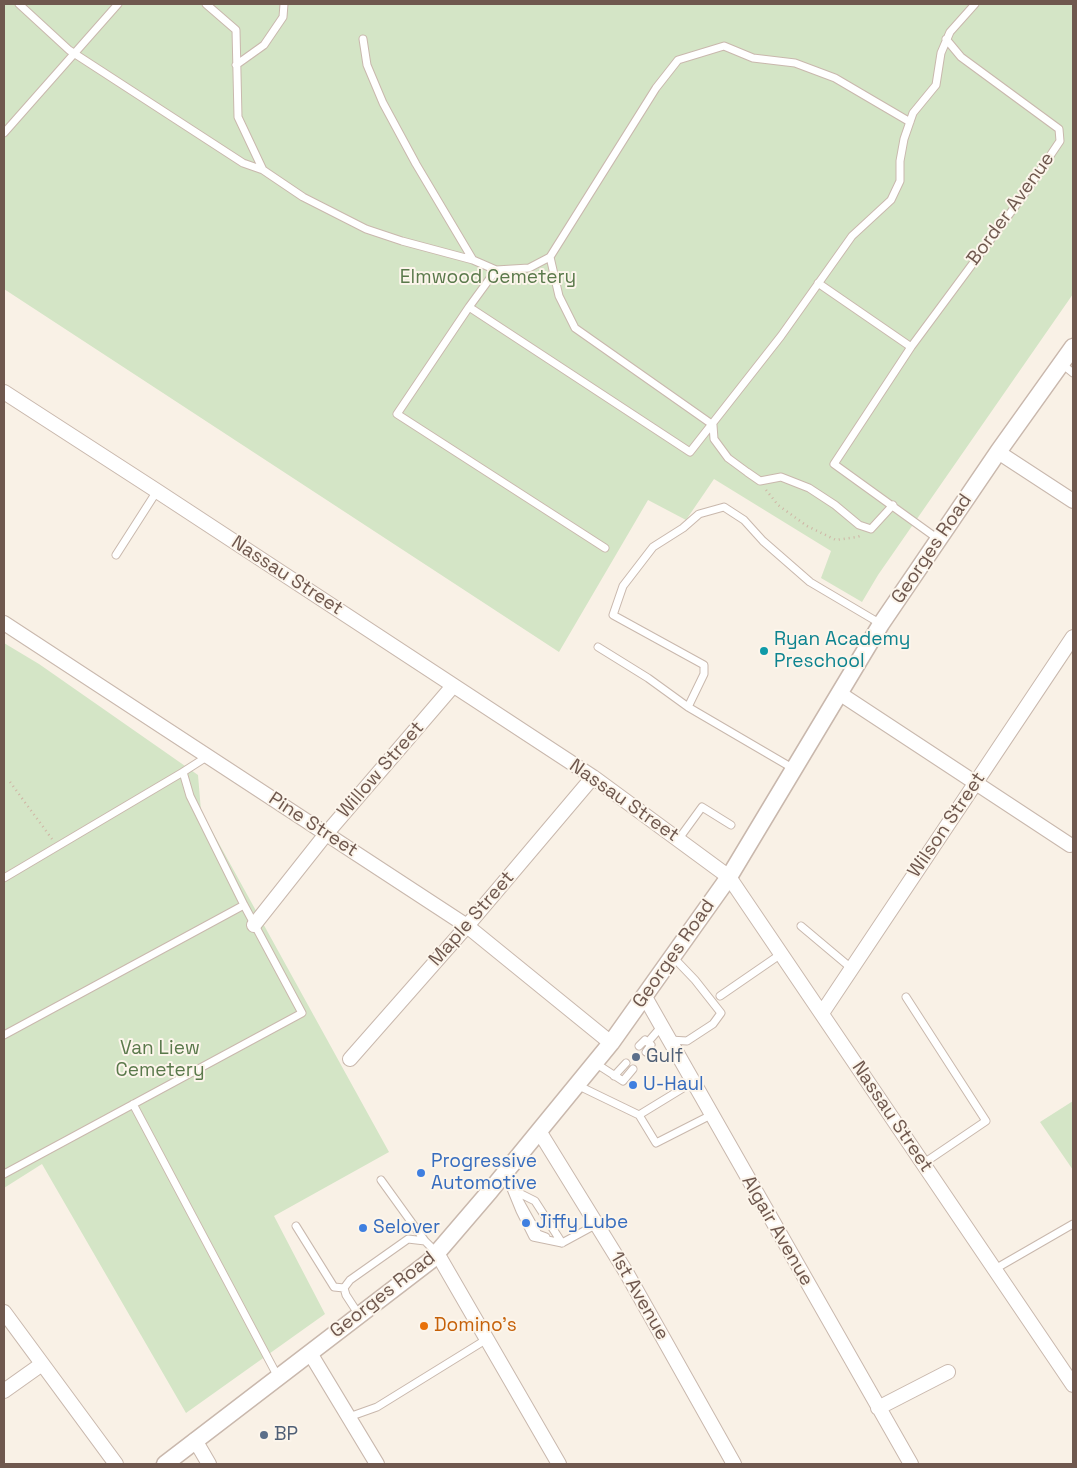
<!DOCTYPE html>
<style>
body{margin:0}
#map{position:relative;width:1077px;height:1468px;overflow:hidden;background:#f9f1e6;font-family:"Space Grotesk",sans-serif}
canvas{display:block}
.frame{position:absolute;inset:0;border:5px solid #6f584e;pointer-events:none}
</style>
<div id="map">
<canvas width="1077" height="1468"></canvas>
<div class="frame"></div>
</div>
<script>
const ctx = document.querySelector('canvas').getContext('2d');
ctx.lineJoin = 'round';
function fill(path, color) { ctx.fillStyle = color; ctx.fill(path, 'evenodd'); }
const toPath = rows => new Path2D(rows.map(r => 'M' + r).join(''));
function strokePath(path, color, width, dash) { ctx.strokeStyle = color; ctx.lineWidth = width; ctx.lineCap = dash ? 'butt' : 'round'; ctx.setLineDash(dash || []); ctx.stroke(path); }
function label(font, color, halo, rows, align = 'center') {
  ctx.font = font + ' "Space Grotesk",sans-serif'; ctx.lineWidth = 4; ctx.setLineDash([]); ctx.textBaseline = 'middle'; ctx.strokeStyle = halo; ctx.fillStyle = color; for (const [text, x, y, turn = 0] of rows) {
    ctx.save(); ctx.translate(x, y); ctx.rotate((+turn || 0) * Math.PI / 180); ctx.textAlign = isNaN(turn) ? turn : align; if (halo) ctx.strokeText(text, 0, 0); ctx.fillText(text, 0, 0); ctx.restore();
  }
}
fill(toPath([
 [4,4,1073,4,1073,294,878,575,862,602,821,578,831,551,714,479,686,520,648,500,559,652,4,289],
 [4,643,39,664,198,775,201,811,389,1152,274,1216,325,1314,186,1413,42,1164,4,1188],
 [1073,1101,1073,1170,1040,1122]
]), '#d4e5c6');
const service = toPath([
 [19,4,69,50,243,163,263,170],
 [206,4,236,30,238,117,263,170,303,197,366,229,402,241,473,260],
 [363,39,367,65,383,103,416,164,473,260,496,270],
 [236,65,264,45,283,17,284,4],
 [4,133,118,4],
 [550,257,559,296,575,328,713,425,714,439,728,458,747,472,760,481,781,477,809,488,835,505,859,525,871,529,893,505],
 [818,283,911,347],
 [469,307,690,452,781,336,852,236,891,200,900,181,900,161,904,139,913,113,936,85,941,53,950,32,975,4],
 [1062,364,1073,373],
 [938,539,834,464,911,347,1025,193,1060,141,1059,129,961,57,946,39],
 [605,548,397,414,469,307,496,270,529,268,550,257,656,88,678,60,724,46,753,58,795,63,835,78,910,122],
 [116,555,157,491],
 [598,647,648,678,688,707,794,769],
 [688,707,704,674,704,665,613,615,623,586,653,547,683,528,699,514,724,507,744,520,763,541,810,582,881,624],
 [678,840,702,807,731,825],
 [4,878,183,772],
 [801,926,851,968],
 [720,996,781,954],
 [906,997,986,1121,924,1163],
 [4,1035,244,905],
 [670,1040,687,1041,713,1024,721,1013,695,980,673,957],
 [648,1042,661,1027],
 [639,1046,645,1040,651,1045,646,1052],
 [595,1063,623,1081,633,1069],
 [614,1076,626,1063],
 [577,1085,639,1115,656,1143,711,1115],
 [133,1104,278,1377],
 [639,1115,693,1082],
 [4,1174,302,1013,244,905,190,796,183,772,208,756],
 [502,1176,511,1189,535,1201,562,1243,597,1224],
 [381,1180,425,1241],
 [511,1189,520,1211,533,1237,562,1243],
 [519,1200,538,1234,546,1237],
 [296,1226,334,1287,344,1288],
 [995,1269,1073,1224],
 [359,1315,346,1295,344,1288,350,1280,408,1239,425,1241,437,1253],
 [349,1417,377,1407,487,1339]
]);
const minor = toPath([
 [4,392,157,491,593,777,729,877,1073,1385],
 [998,452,1073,501],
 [4,623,467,926,611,1043],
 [839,693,1070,845],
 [254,925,326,834,453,686],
 [645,997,911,1464],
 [822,1013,1073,637],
 [350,1059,467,926,593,777],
 [539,1131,626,1272,734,1464],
 [437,1253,559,1464],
 [4,1312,116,1464],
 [310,1353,377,1464],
 [4,1391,42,1364],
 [878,1408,948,1372],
 [195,1440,209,1464]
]);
const tertiary = toPath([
 [165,1464,430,1261,490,1191,611,1043,729,877,881,624,998,452,1073,347]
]);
strokePath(service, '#c9b8ad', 9);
strokePath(minor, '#c9b8ad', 16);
strokePath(tertiary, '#c9b8ad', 19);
strokePath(toPath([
 [766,490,778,505,807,526,836,540,857,537,860,536],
 [10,782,52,839]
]), '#cfb3a4', 2.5, [1, 4]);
strokePath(service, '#fff', 7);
strokePath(minor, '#fff', 14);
strokePath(tertiary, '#fff', 16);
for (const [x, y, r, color] of [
 [764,651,5,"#0f9aa8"],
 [636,1057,5,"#5c6f8a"],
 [633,1085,5,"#3f7fe0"],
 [421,1173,5,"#3f7fe0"],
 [526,1223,5,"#3f7fe0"],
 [363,1228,5,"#3f7fe0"],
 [424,1326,5,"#e8710a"],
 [264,1435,5,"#5c6f8a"]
]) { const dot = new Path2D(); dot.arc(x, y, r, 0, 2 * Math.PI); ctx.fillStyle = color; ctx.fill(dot); strokePath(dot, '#fcf5eb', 2); }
label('19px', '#6f584e', '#fcf5eb', [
 ["Border Avenue",1011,209,-54],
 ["Georges Road",932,549,-56],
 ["Nassau Street",287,576,33],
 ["Willow Street",381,770,-49],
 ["Nassau Street",624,801,35],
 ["Pine Street",313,825,33],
 ["Wilson Street",947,825,-56],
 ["Maple Street",472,919,-49],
 ["Georges Road",674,954,-55],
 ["Nassau Street",892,1117,56],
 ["Algair Avenue",777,1231,60],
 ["Georges Road",383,1295,-38],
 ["1st Avenue",639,1296,60]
]);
label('19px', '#5a794b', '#fcf5eb', [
 ["Elmwood Cemetery",488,278],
 ["Van Liew",160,1049],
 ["Cemetery",160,1071]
]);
label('19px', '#0d838f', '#fcf5eb', [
 ["Ryan Academy",774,640],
 ["Preschool",774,662]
], 'left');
label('19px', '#4e5e75', '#fcf5eb', [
 ["Gulf",646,1057],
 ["BP",274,1435]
], 'left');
label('19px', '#366cbe', '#fcf5eb', [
 ["U-Haul",643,1085],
 ["Progressive",431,1162],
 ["Automotive",431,1184],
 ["Jiffy Lube",536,1223],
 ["Selover",373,1228]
], 'left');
label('19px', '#c56008', '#fcf5eb', [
 ["Domino's",434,1326]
], 'left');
</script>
